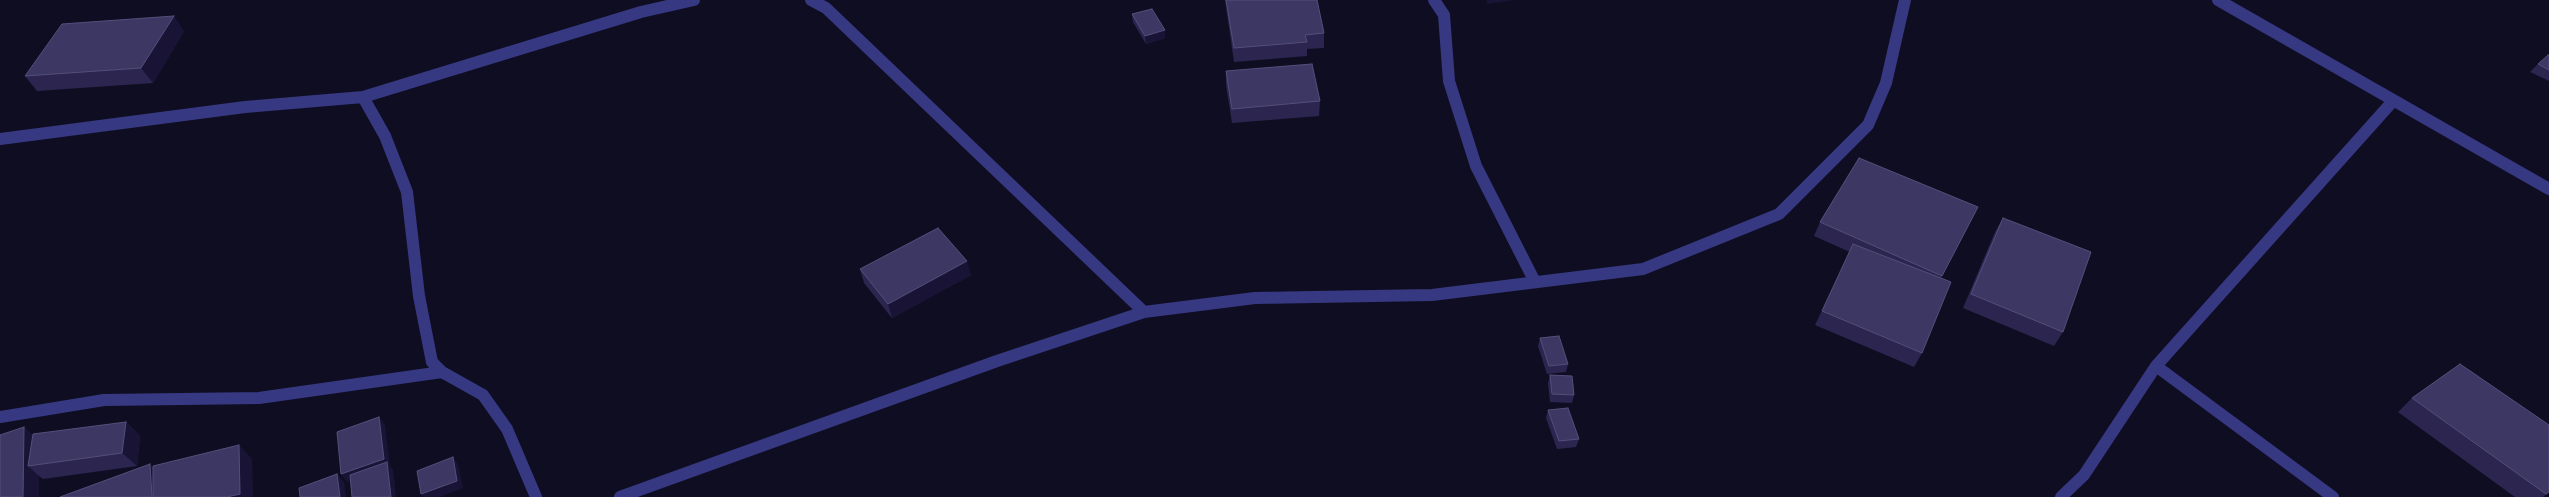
<!DOCTYPE html>
<style>
body{margin:0}
canvas{display:block;background:#0f0d22}
</style>
<canvas width="2549" height="497"></canvas>
<script>
const ctx = document.querySelector('canvas').getContext('2d');
ctx.lineJoin = 'round';
const toPath = rows => new Path2D(rows.map(r => 'M' + r).join(''));
function strokePath(path, color, width, dash) { ctx.strokeStyle = color; ctx.lineWidth = width; ctx.lineCap = dash ? 'butt' : 'round'; ctx.setLineDash(dash || []); ctx.stroke(path); }
function fill(path, color) { ctx.fillStyle = color; ctx.fill(path, 'evenodd'); }
strokePath(toPath([
 [811,0,826,8,1144,312],
 [1434,0,1444,15,1449,81,1476,166,1535,282],
 [2218,0,2549,189],
 [363,97,385,136,407,192,419,296,432,362,442,372,483,395,507,429,536,497],
 [0,139,245,107,363,97,641,12,694,0],
 [2156,366,2333,497],
 [0,417,104,400,259,398,442,372],
 [620,497,997,361,1144,312,1255,298,1432,295,1643,269,1779,214,1868,125,1886,83,1905,0],
 [2061,497,2084,475,2156,366,2393,101]
]), '#373882', 12);
fill(toPath([
 [1225,0,1317,0,1324,33,1324,48,1307,49,1307,56,1234,62],
 [1132,14,1165,38,1146,44,1133,22],
 [184,31,153,83,37,91,25,76],
 [2549,55,2549,81,2530,72,2538,64],
 [1226,71,1320,101,1319,116,1232,123,1226,85],
 [1978,207,1941,278,1922,353,1914,367,1815,325,1850,252,1814,236,1820,222],
 [2003,218,2063,332,2054,346,1963,308,1995,232],
 [860,269,971,275,892,318,864,283],
 [1540,338,1568,364,1566,372,1547,374,1538,346],
 [1550,375,1574,395,1572,403,1550,402,1548,383],
 [2412,398,2549,492,2543,497,2515,497,2398,412],
 [1548,410,1579,439,1576,447,1557,449,1546,418],
 [126,422,140,436,137,466,43,479,39,476,39,497,0,497,33,435]
]), '#2b2550');
fill(toPath([
 [1487,0,1514,0,1487,4],
 [174,16,184,31,153,83,141,68],
 [1165,30,1165,38,1146,44,1145,36],
 [967,261,971,275,892,318,888,304],
 [379,417,385,425,390,466,393,470,396,497,391,497,387,468,347,482,341,474],
 [126,422,140,436,137,466,122,453],
 [24,427,39,441,28,466,39,476,39,497,23,497],
 [239,445,252,459,253,497,227,497],
 [453,457,458,465,463,488,440,497,423,497,421,494],
 [150,464,164,478,165,497,152,497],
 [337,474,344,482,346,497,340,497]
]), '#191436');
const building = toPath([
 [1226,0,1317,0,1324,33,1305,35,1307,42,1234,48,1226,0],
 [1152,9,1165,30,1145,36,1132,14,1152,9],
 [174,16,141,68,25,76,62,24,174,16],
 [2548,55,2549,55,2549,70,2538,64,2548,55],
 [1312,64,1320,101,1232,109,1226,71,1312,64],
 [1859,158,1978,207,1942,276,1820,222,1859,158],
 [2003,218,2091,252,2063,332,1971,294,2003,218],
 [938,228,967,261,888,304,860,269,938,228],
 [1853,244,1951,282,1922,353,1822,311,1853,244],
 [1559,336,1568,364,1549,366,1540,338,1559,336],
 [2460,364,2549,425,2549,492,2546,494,2412,398,2460,364],
 [1550,375,1572,376,1574,395,1552,394,1550,375],
 [1568,408,1579,439,1559,441,1548,410,1568,408],
 [379,417,384,459,341,474,337,432,379,417],
 [126,422,122,453,28,466,33,434,126,422],
 [24,427,23,497,0,497,0,435,24,427],
 [239,445,240,494,227,497,153,497,153,466,239,445],
 [453,457,457,481,421,494,417,471,453,457],
 [387,462,391,497,352,497,350,475,387,462],
 [150,464,152,497,60,497,150,464],
 [337,474,340,497,300,497,299,488,337,474]
]);
fill(building, '#3d3763');
strokePath(building, '#544e7b', 1);
</script>
